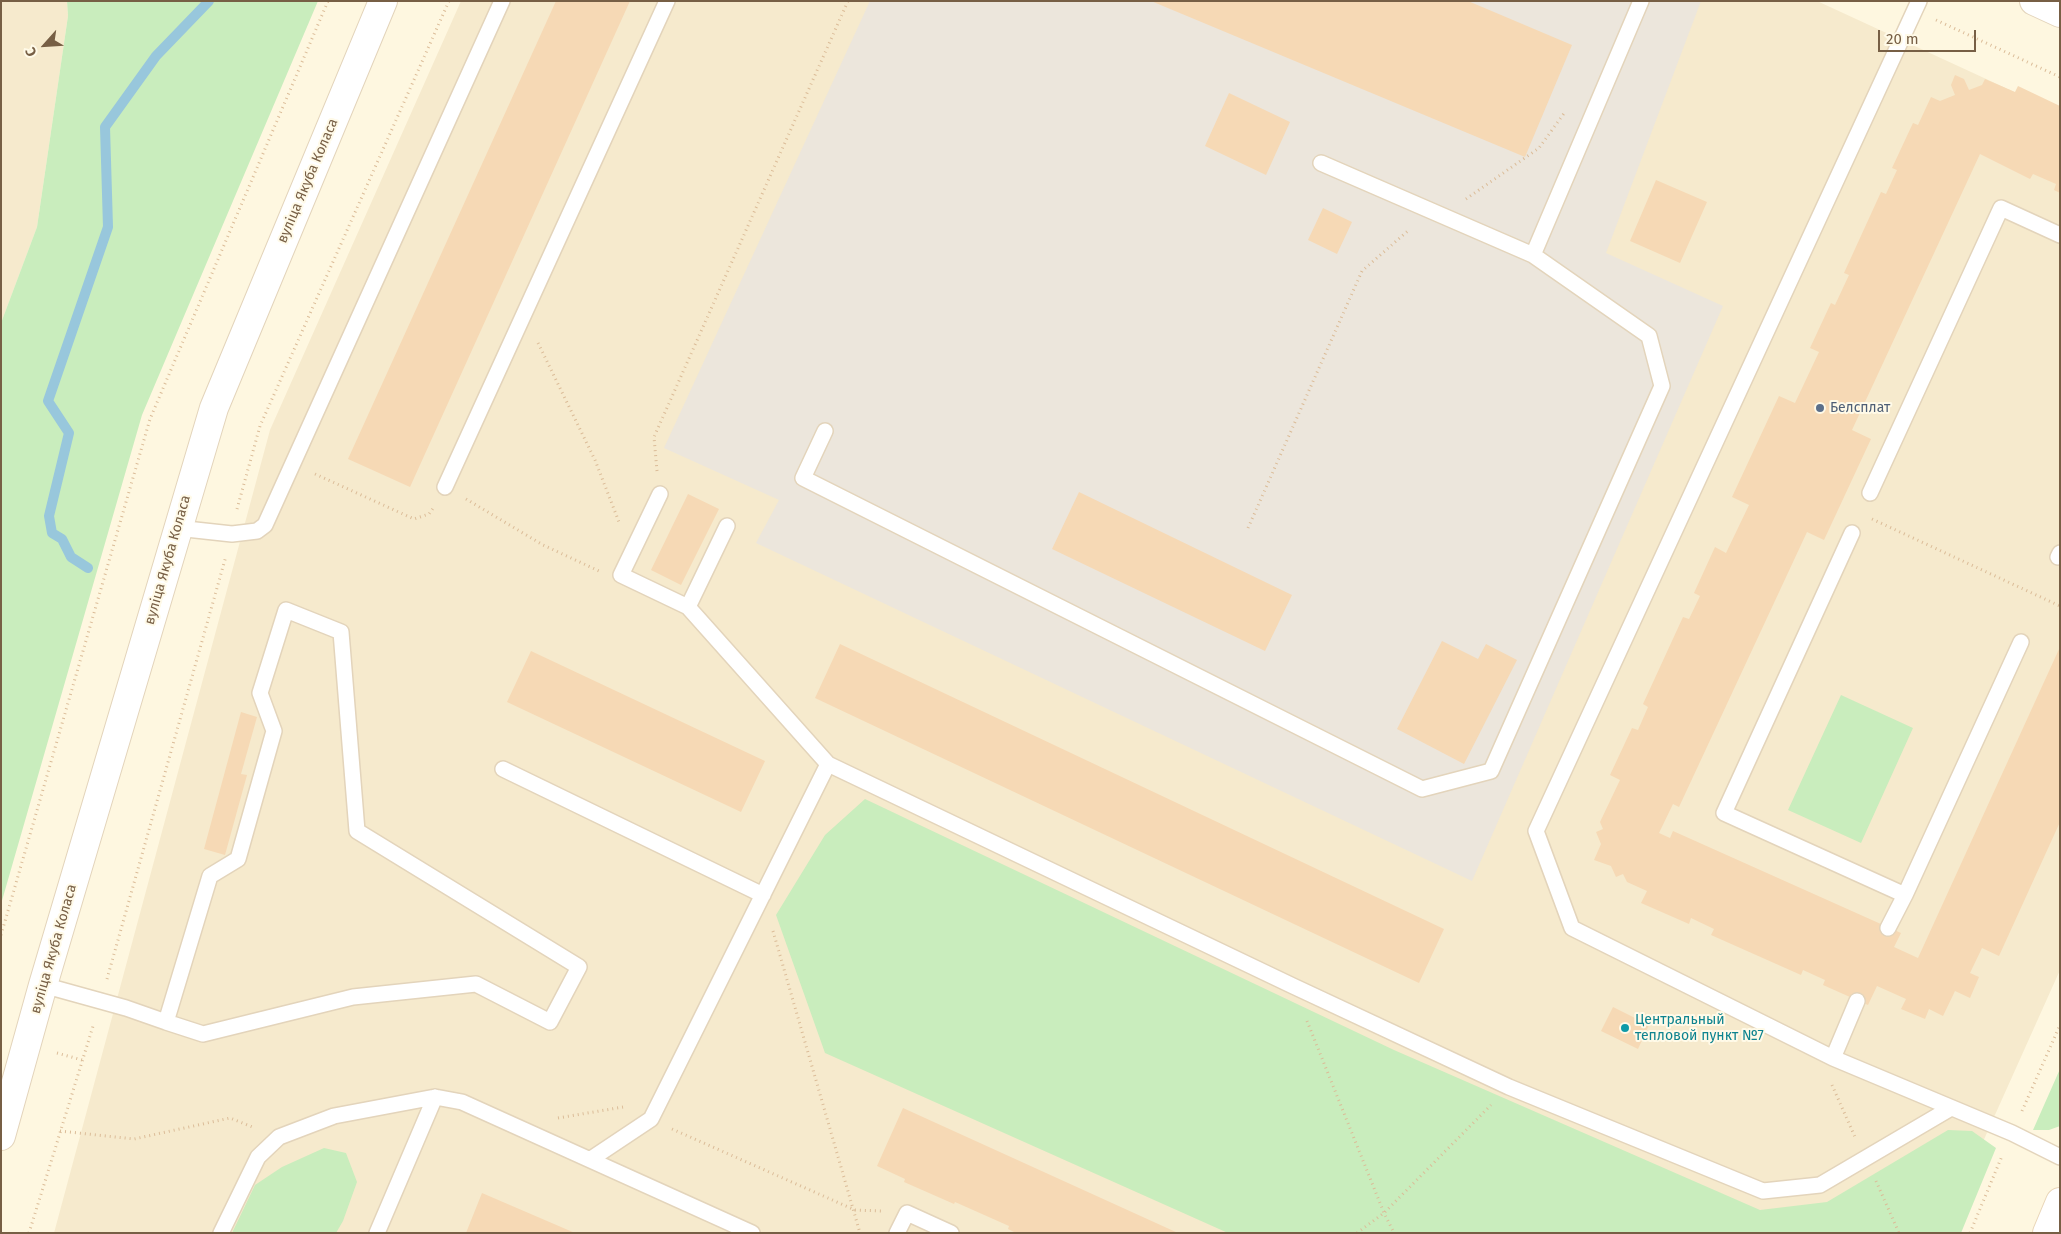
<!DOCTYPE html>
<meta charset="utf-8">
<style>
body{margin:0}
#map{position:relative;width:2061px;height:1234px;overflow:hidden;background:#fef7e0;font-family:"Fira Sans",sans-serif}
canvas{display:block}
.frame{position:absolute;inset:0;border:2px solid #775f45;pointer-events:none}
.north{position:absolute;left:20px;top:20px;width:50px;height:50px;-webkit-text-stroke:4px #fffae8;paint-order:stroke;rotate:244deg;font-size:14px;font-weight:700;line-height:20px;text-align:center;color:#775f45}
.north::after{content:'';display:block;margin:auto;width:18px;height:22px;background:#775f45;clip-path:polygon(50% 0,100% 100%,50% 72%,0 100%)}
.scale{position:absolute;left:1878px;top:30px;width:98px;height:22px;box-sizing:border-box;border:2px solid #775f45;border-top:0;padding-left:6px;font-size:15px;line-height:18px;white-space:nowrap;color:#775f45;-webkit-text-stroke:4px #fffae8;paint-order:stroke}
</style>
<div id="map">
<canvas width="2061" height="1234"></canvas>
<div class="frame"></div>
<div class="north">С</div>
<div class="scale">20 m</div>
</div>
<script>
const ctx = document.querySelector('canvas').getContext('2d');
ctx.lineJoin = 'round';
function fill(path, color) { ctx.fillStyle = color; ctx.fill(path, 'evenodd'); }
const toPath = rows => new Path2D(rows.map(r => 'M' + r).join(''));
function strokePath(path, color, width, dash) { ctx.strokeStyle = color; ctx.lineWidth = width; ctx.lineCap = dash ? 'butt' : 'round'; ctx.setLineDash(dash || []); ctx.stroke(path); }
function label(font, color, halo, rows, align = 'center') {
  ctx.font = font + ' "Fira Sans",sans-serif'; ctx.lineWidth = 4; ctx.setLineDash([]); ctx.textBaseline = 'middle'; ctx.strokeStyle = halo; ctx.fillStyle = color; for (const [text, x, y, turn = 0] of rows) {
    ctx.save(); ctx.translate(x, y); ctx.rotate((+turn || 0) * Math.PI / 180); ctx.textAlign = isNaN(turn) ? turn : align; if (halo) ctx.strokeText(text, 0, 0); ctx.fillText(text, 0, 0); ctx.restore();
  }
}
fill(toPath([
 [1,1,67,1,68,16,37,227,1,323],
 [461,1,1817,1,2060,113,2060,970,1942,1233,54,1233,270,430]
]), '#f6eacd');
fill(toPath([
 [870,1,1701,1,1606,253,1723,306,1472,881,756,543,779,500,664,448]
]), '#ece6dc');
fill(toPath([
 [67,1,318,1,142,415,1,904,1,323,37,227,68,16],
 [1841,695,1913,728,1861,843,1788,810],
 [865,799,1394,1050,1760,1210,1827,1202,1948,1130,1972,1131,1996,1148,1961,1233,1228,1233,825,1053,776,915,825,835],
 [2060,1069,2060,1126,2049,1130,2033,1130],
 [324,1148,346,1153,357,1182,343,1221,336,1233,232,1233,255,1185,282,1167]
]), '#c9edbd');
strokePath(toPath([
 [88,568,71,557,62,539,52,533,49,516,69,433,48,401,108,227,105,127,156,56,209,1]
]), '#98c7dc', 10);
fill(toPath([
 [556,1,630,1,410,487,348,459],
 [1151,1,1468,1,1572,45,1525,157],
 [1955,75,1964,79,1969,90,1982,85,1985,79,2015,92,2018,86,2060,106,2060,193,2054,190,2056,184,2033,174,2030,179,1980,154,1852,430,1871,439,1824,540,1807,532,1679,807,1673,804,1659,833,1670,838,1673,831,1901,933,1894,947,1918,958,2060,647,2060,822,1999,956,1982,948,1970,973,1979,977,1970,998,1955,991,1943,1016,1929,1009,1925,1019,1901,1009,1906,999,1877,986,1868,1005,1823,985,1825,980,1803,970,1801,975,1711,935,1714,929,1691,918,1689,924,1641,903,1647,891,1627,882,1623,874,1616,877,1611,866,1594,860,1601,844,1596,832,1603,829,1600,822,1620,780,1610,775,1632,728,1638,730,1648,707,1643,704,1683,617,1689,619,1700,596,1694,593,1715,547,1726,553,1749,505,1732,497,1779,396,1795,403,1819,352,1810,348,1831,303,1835,305,1849,275,1844,273,1881,192,1886,194,1897,170,1892,168,1913,123,1918,125,1931,97,1940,101,1955,95,1951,85],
 [1229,93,1290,122,1266,175,1205,146],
 [1656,180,1707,202,1680,263,1630,241],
 [1323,208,1352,222,1337,254,1308,240],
 [1079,492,1292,595,1265,651,1052,549],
 [688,494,719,509,681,585,651,570],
 [1442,641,1478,659,1486,644,1517,660,1464,764,1397,729],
 [840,644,1444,929,1419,983,815,698],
 [531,651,765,761,741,812,507,702],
 [241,712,257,717,241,774,247,775,225,855,204,849],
 [1613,1007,1649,1025,1638,1049,1601,1031],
 [903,1108,1178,1233,1016,1233,1008,1229,1009,1226,955,1202,954,1204,904,1182,905,1179,877,1166],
 [482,1193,575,1233,466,1233]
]), '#f6d9b5');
const service = toPath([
 [1919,1,1536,831,1572,928,1833,1058,2012,1133,2060,1157],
 [1533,255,1641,1],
 [825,431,803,478,1422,789,1491,771,1662,386,1649,336,1533,255,1321,163],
 [445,487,667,1],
 [1870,493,2001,208,2060,235],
 [660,494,621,575,688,607,727,526],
 [177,528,232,534,257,531,265,525,502,1],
 [1852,533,1724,813,1905,895],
 [2058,557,2060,553],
 [688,607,828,764],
 [503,769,763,895],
 [1888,928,1905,895,2021,642],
 [43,985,126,1008,166,1022,203,1034,353,997,476,984,550,1022,579,967,357,831,341,632,286,610,260,693,274,731,238,859,210,876,166,1022],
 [1833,1058,1857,1001],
 [591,1159,651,1119,828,764,1293,986,1509,1087,1763,1191,1820,1185,1951,1108],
 [221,1233,258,1157,279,1137,334,1116,435,1097,462,1102,752,1233],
 [377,1233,435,1097],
 [897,1233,907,1213,951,1233]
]);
const tertiary = toPath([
 [2034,1,2060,13],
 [1,1136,43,985,214,408,383,1]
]);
const secondary = toPath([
 [2047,1233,2060,1202]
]);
strokePath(service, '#e3d4bb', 18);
strokePath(tertiary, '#e3d4bb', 30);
strokePath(secondary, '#e9d6b8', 30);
strokePath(toPath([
 [1936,20,2060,77],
 [1466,199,1539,148,1565,112],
 [538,343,595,460,619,522],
 [657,471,654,437,848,1],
 [315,474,414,519,429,514,434,507],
 [466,499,543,545,599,571],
 [237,509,260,426,449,1],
 [1872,519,2060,606],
 [1248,528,1362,271,1410,229],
 [773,931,860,1233],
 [1,935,150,419,328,1],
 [107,979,226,556],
 [1307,1021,1384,1213,1394,1233],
 [57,1053,82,1060],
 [1832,1085,1855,1137],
 [2022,1111,2060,1025],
 [558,1118,623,1107],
 [672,1129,855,1210,881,1211],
 [60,1131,134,1139,230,1118,255,1128],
 [1876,1181,1899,1233],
 [29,1233,94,1023],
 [1357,1233,1384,1213,1491,1105],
 [1970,1233,2002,1156]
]), '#dbbc98', 3, [1, 4]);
strokePath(service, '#fff', 15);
strokePath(tertiary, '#fff', 28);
strokePath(secondary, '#fff', 28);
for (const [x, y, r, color] of [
 [1820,408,5,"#5c6f8a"],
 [1625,1028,5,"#0f9aa8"]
]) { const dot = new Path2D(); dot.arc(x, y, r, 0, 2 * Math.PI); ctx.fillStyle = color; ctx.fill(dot); strokePath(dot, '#fffae8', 2); }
label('14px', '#775f45', '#fffae8', [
 ["вуліца Якуба Коласа",308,181,-67],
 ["вуліца Якуба Коласа",168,560,-74],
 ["вуліца Якуба Коласа",54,949,-74]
]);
label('14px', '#4e5e75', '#fffae8', [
 ["Белсплат",1830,408]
], 'left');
label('14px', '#0d838f', '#fffae8', [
 ["Центральный",1635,1020],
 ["тепловой пункт №7",1635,1036]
], 'left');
</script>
